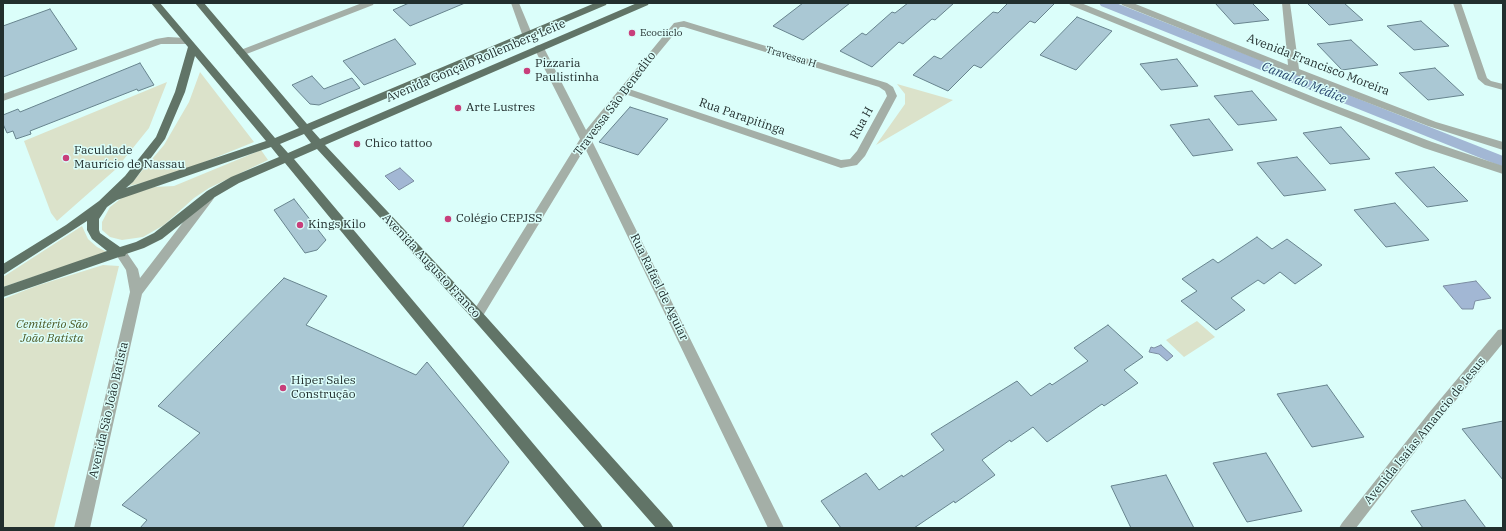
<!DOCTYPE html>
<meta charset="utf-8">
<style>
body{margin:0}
#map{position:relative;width:1506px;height:531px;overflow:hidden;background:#dbfefa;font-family:"IBM Plex Serif",serif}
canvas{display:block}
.frame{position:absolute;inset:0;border:4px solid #222f2e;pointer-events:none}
</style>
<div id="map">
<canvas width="1506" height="531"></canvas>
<div class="frame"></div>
</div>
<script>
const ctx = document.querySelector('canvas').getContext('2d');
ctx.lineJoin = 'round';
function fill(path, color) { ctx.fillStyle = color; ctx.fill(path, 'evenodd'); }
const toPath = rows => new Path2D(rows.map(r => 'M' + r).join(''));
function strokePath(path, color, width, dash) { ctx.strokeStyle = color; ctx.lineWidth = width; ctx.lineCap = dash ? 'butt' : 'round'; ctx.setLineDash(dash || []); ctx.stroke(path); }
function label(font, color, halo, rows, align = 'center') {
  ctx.font = font + ' "IBM Plex Serif",serif'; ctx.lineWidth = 3; ctx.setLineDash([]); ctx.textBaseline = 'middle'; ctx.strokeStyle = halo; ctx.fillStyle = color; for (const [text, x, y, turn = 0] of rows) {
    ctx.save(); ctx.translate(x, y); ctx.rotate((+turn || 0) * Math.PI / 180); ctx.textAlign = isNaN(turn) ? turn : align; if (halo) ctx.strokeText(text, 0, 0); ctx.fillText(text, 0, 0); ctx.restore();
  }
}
fill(toPath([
 [200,72,254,142,197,165,163,178,129,186,164,145,189,102],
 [167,82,149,128,116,169,57,221,51,213,24,141],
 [897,84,953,100,876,145,905,104,905,94],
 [261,150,268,160,209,188,194,198,164,225,143,237,122,240,110,237,102,230,102,222,110,207,123,197,154,187,174,186],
 [82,226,88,239,97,247,107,252,3,287,3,277],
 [103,265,119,266,54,528,3,528,3,299,36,286],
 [1197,321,1215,337,1184,357,1166,340]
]), '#dbe2ca');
const water = toPath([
 [400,168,414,181,399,190,385,176,400,168],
 [1476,281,1491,298,1475,301,1473,309,1462,309,1443,286,1476,281],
 [1161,345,1173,356,1167,361,1159,354,1149,352,1151,347,1154,348,1161,345]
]);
fill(water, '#a2b7d4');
strokePath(water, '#7c8ea2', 1);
fill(toPath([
 [1099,3,1116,3,1503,156,1503,167,1101,6,1099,3]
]), '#a2b7d4');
const building = toPath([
 [409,3,465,3,410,26,393,10,409,3],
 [803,3,850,3,803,40,773,26,803,3],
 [908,3,954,3,935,20,932,19,903,44,899,42,872,67,840,51,862,33,866,35,892,12,895,13,908,3],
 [1008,3,1055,3,1035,23,1030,21,981,68,974,65,948,91,913,75,934,56,941,59,993,12,998,13,1008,3],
 [1215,3,1252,3,1269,20,1234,24,1215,3],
 [1307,3,1344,3,1363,20,1329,25,1307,3],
 [50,9,77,49,3,77,3,26,50,9],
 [1077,17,1112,31,1076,70,1040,55,1077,17],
 [1421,21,1449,46,1414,50,1387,26,1421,21],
 [395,39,416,64,364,85,343,61,395,39],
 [1351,40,1378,65,1342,70,1317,44,1351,40],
 [1177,59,1198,86,1161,90,1140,64,1177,59],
 [140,63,154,85,138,91,137,89,30,131,31,134,16,139,13,131,7,133,3,124,3,115,18,109,20,112,140,63],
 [1435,68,1464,95,1428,100,1399,73,1435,68],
 [312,76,324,89,352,78,360,88,319,105,310,104,292,85,312,76],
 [1252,91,1277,120,1238,125,1214,96,1252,91],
 [630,107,668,119,638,155,599,142,630,107],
 [1209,119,1233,150,1193,156,1170,125,1209,119],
 [1341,127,1370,159,1330,164,1303,133,1341,127],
 [1297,157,1326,190,1284,196,1257,163,1297,157],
 [1434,167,1468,201,1427,207,1395,173,1434,167],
 [294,199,326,240,317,250,305,253,274,210,294,199],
 [1395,203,1429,240,1386,247,1354,210,1395,203],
 [1257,237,1272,249,1287,239,1322,265,1295,284,1280,272,1264,284,1258,280,1231,298,1245,310,1216,330,1181,301,1197,291,1182,279,1213,259,1218,263,1257,237],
 [284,278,327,296,306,325,416,375,427,362,509,462,462,528,140,528,147,520,122,505,200,433,158,406,284,278],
 [1108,325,1143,357,1124,370,1138,383,1104,406,1102,404,1047,442,1033,427,1011,442,1010,440,982,460,995,475,955,503,954,501,914,528,841,528,821,501,866,473,879,490,902,475,903,477,944,450,931,434,1017,381,1031,396,1050,383,1052,385,1088,361,1074,348,1108,325],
 [1327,385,1364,437,1312,447,1277,394,1327,385],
 [1503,421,1503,480,1462,429,1503,421],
 [1266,453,1302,511,1247,522,1213,463,1266,453],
 [1166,475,1194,528,1131,528,1111,486,1166,475],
 [1465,500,1486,528,1423,528,1411,511,1465,500]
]);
fill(building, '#aac8d4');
strokePath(building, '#67848e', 1);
fill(toPath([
 [362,3,374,3,373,5,244,55,241,56,236,53,238,51,362,3],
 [511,3,519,3,532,34,530,36,527,37,522,34,511,3],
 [1069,3,1081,3,1321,100,1432,142,1503,166,1503,174,1424,148,1313,104,1070,5,1069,3],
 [1121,3,1133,3,1288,65,1282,3,1290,3,1299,69,1436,122,1503,142,1503,150,1428,126,1291,73,1122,5,1121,3],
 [1453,3,1461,3,1487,78,1491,81,1503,84,1503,90,1485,85,1478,79,1453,3],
 [684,21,887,83,893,87,897,96,865,156,857,165,841,168,625,94,591,139,784,528,768,528,585,148,481,319,477,320,473,319,471,315,580,139,534,48,536,46,539,45,544,48,586,130,674,23,684,21],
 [680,27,684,27,879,87,885,91,887,96,857,151,850,159,841,160,629,89,680,27],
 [168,37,186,38,191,41,186,44,161,44,3,101,3,94,156,39,168,37],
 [208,194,212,195,214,198,212,201,142,294,90,528,74,528,130,292,126,270,115,253,117,250,121,248,125,250,138,269,140,278,204,195,208,194],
 [1503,329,1503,343,1438,422,1356,528,1339,528,1342,523,1428,414,1498,330,1503,329]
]), '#a4afa7');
fill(toPath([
 [151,3,160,3,275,138,299,128,195,3,204,3,307,124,595,3,607,3,606,5,312,130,320,139,637,3,649,3,648,5,325,145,481,311,671,523,674,528,656,528,473,319,317,149,294,159,600,523,603,528,585,528,285,163,239,183,215,197,162,239,144,248,126,254,125,256,119,257,3,297,3,287,107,251,92,239,87,230,87,221,3,275,3,264,66,225,99,201,125,176,156,137,175,92,188,47,151,3],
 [195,56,266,141,126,188,133,182,165,139,185,92,195,56],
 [304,134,311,143,288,153,280,144,304,134],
 [271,147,279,157,231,177,207,191,154,233,136,242,120,247,100,233,99,230,99,219,107,207,117,200,271,147]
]), '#617467');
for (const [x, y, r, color] of [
 [632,33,4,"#c83f7b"],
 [527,71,4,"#c83f7b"],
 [458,108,4,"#c83f7b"],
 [357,144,4,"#c83f7b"],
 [66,158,4,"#c83f7b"],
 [448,219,4,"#c83f7b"],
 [300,225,4,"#c83f7b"],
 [283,388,4,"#c83f7b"]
]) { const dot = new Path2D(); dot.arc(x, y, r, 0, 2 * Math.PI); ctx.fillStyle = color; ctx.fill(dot); strokePath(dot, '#dbfefa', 1.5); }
label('10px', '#222f2e', '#dbfefa', [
 ["Ecociiclo",640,33]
], 'left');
label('10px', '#222f2e', '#dbfefa', [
 ["Travessa H",791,57,17]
]);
label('12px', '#222f2e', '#dbfefa', [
 ["Avenida Gonçalo Rollemberg Leite",476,61,-23],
 ["Avenida Francisco Moreira",1318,65,21],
 ["Travessa São Benedito",615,104,-53],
 ["Rua Parapitinga",742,117,19],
 ["Rua H",862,123,-61],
 ["Avenida Augusto Franco",431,266,47],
 ["Rua Rafael de Aguiar",659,287,64],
 ["Avenida São João Batista",109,410,-77],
 ["Avenida Isaías Amancio de Jesus",1425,431,-51]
]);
label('12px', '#222f2e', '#dbfefa', [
 ["Pizzaria",535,64],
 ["Paulistinha",535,78],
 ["Arte Lustres",466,108],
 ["Chico tattoo",365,144],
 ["Faculdade",74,151],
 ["Maurício de Nassau",74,165],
 ["Colégio CEPJSS",456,219],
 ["Kings Kilo",308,225],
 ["Hiper Sales",291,381],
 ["Construção",291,395]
], 'left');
label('italic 12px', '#4d5925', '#dbfefa', [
 ["Cemitério São",52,325],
 ["João Batista",52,339]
]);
label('italic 13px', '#27456d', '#dbfefa', [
 ["Canal do Médice",1304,83,22]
]);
</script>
